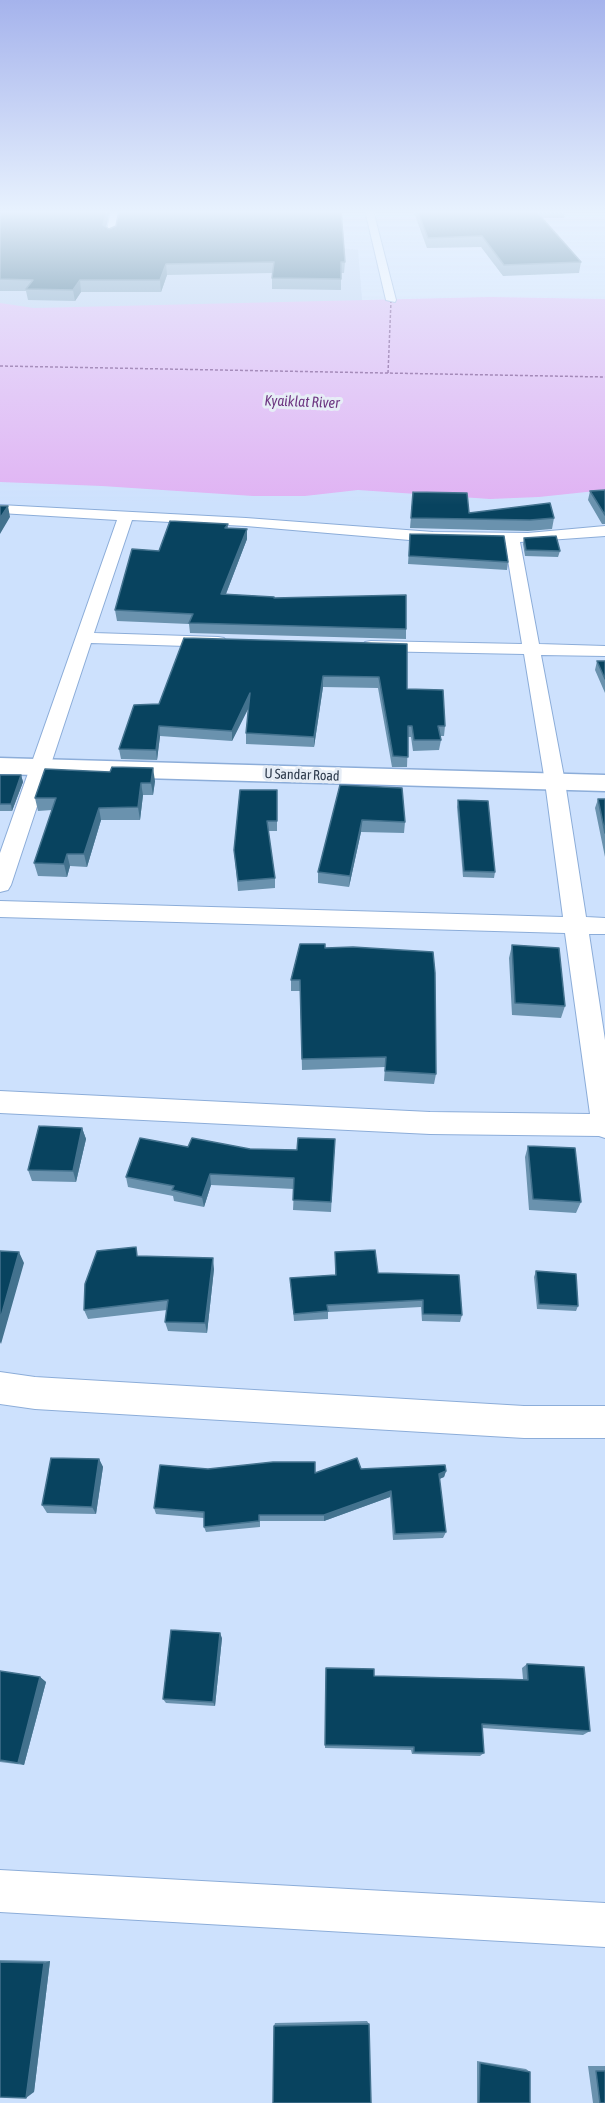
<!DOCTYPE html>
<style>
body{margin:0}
canvas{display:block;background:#cde1fd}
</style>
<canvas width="605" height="2103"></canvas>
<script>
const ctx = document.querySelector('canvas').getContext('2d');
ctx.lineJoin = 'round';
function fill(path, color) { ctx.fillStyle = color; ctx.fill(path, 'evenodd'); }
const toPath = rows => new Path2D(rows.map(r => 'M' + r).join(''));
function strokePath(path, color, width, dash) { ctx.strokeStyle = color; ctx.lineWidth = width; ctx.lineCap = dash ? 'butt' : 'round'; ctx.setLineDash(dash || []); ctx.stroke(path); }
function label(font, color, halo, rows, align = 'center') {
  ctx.font = font + ' "Asap Condensed",sans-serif'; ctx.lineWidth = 6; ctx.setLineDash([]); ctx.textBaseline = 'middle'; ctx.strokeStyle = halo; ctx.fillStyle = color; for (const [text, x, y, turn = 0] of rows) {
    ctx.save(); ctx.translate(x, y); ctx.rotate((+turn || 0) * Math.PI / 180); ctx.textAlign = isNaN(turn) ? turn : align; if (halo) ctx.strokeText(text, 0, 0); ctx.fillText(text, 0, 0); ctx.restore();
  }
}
fill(toPath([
 [0,236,236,237,358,250,363,311,0,311]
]), '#bad0ef');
fill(toPath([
 [490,297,605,299,605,490,539,497,490,499,358,490,305,496,253,496,102,486,0,482,0,303,34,308]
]), '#e0b2f3');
strokePath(toPath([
 [0,366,605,377],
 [388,373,391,301]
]), '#6d3681', 1.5, [3, 2]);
const minor = toPath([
 [111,210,119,210,116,235,111,238,106,235,111,210],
 [365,210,373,210,396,300,395,302,386,300,365,210],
 [0,505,246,518,433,532,528,533,605,526,605,536,520,542,539,644,605,646,605,656,541,655,565,782,586,917,605,918,605,934,589,934,605,1040,605,1138,599,1136,430,1134,0,1113,0,1091,430,1112,590,1114,565,933,0,917,0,901,563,917,545,782,524,654,371,651,365,650,362,646,365,642,371,641,522,644,505,542,433,542,246,526,132,520,94,633,218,637,224,638,227,642,224,646,218,647,91,643,11,885,8,890,0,892,0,853,117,520,0,513,0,505],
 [0,1372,35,1377,524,1406,605,1406,605,1438,524,1438,35,1409,0,1404,0,1372],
 [0,1870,605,1903,605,1947,0,1912,0,1870]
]);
const primary = toPath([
 [0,758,605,775,605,791,0,774,0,758]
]);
strokePath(minor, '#8cadd9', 2);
strokePath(primary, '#8cadd9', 3);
fill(minor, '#fff');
fill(primary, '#fff');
fill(toPath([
 [0,210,110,210,106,228,109,229,345,262,344,273,341,273,341,290,272,289,272,273,167,275,161,292,81,292,75,301,28,300,26,291,0,291],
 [413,210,565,210,564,218,542,218,581,262,579,273,503,276,481,247,427,248],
 [605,490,605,524,602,524,588,500,590,491],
 [413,492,469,513,554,518,552,529,528,531,410,528],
 [228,524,228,528,247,529,247,539,226,594,274,597,275,598,406,629,406,639,190,633,189,624,117,621,115,610,159,551],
 [410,534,508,562,507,570,408,564],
 [524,538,560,551,558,557,525,556,523,544],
 [407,644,407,689,445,726,444,736,440,736,441,740,439,750,413,751,411,737,408,737,407,767,392,767,378,688,323,687,314,747,246,744,246,733,249,707,232,741,160,736,157,760,121,759,119,749,159,704],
 [597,661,605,661,605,693,595,670],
 [0,775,21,775,23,782,12,811,0,811],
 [155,781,153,795,143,795,140,820,101,820,87,867,70,866,67,877,38,876,34,863,52,810,38,811,35,798],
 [340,785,405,822,404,833,361,832,349,887,318,883,318,872],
 [277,790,277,831,268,831,275,878,275,888,238,891,234,850],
 [598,799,605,799,605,857,595,808],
 [458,800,495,872,494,878,463,877,457,807],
 [512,945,565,1006,561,1018,512,1015,509,958],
 [325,948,436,1074,434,1084,384,1081,385,1067,302,1070,300,991,291,991,291,980],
 [82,1128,86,1139,76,1182,32,1181,28,1170],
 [335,1139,331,1212,293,1210,294,1189,211,1185,204,1207,174,1201,173,1196,128,1187,126,1177,188,1147,297,1150],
 [528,1146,581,1202,576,1213,529,1210,525,1157],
 [335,1252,462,1315,460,1322,422,1321,421,1307,328,1312,328,1319,294,1321,290,1278,335,1275],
 [139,1256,214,1269,207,1333,168,1331,165,1322,167,1310,88,1319,84,1310],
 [536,1271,578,1306,576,1311,537,1309,534,1277],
 [99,1459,103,1467,96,1514,47,1513,42,1505],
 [208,1469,315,1473,361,1469,446,1471,444,1477,439,1479,446,1532,443,1538,393,1540,390,1497,324,1521,260,1521,260,1527,206,1532,204,1527,204,1518,156,1514,154,1508],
 [222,1638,215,1706,166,1703,163,1699],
 [527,1664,590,1731,583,1735,482,1728,484,1753,480,1756,412,1754,411,1750,325,1748,326,1668,374,1676,523,1679,522,1668],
 [0,1671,40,1677,46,1682,24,1765,0,1762],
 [0,1960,50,1961,34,2092,0,2097],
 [367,2021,369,2024,274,2026,275,2023],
 [477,2061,526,2069,530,2072,530,2103,477,2103],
 [588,2066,605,2066,605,2103,593,2103]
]), '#6a92ae');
fill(toPath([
 [107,210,110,210,104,236,103,225],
 [166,264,167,275,161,292,160,280],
 [80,280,81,292,75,301,73,290],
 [8,506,10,517,0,534,0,518],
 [247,529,247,539,222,604,221,594],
 [323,676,323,687,314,747,314,737],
 [250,693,251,703,232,741,232,731],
 [159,726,160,736,157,760,156,750],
 [153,768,155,781,153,795,151,783],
 [21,775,23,782,12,811,11,804],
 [141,783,143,795,140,820,138,807],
 [99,808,101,820,87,867,84,854],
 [362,820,361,832,349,887,350,876],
 [67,854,70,866,67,877,64,864],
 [82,1128,86,1139,76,1182,73,1171],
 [210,1174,211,1185,204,1207,202,1197],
 [19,1252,24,1263,1,1344,0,1342,0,1320],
 [213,1258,214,1269,207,1333,205,1323],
 [99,1459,103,1467,96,1514,92,1507],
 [446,1471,444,1477,437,1480,439,1474],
 [391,1491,390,1497,324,1521,324,1515],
 [220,1633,222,1638,215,1706,213,1702],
 [40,1677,46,1682,24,1765,18,1763],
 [50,1961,34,2092,26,2098,44,1963]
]), '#43728e');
const building = toPath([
 [0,210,107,210,103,225,109,229,116,226,119,210,341,210,345,262,341,262,341,279,272,278,274,262,166,264,160,280,80,280,73,290,26,289,33,280,0,279,0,210],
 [417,210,535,210,581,262,504,265,482,236,428,238,417,210],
 [605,490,605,515,590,491,605,490],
 [413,492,467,493,469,513,550,503,554,518,530,520,411,518,413,492],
 [0,506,8,506,0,518,0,506],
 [170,521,228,524,225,528,247,529,221,594,274,597,274,598,406,595,406,629,189,623,193,614,115,610,132,549,159,551,170,521],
 [410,534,504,536,508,562,409,556,410,534],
 [556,536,560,551,526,550,524,538,556,536],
 [184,638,407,644,407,689,443,690,445,726,438,726,441,740,414,740,412,726,408,726,408,757,393,756,379,677,323,676,314,737,246,733,250,693,232,731,159,726,156,750,119,749,134,705,159,704,184,638],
 [597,661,605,661,605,679,597,661],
 [112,767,153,768,151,783,141,783,138,807,99,808,84,854,67,854,64,864,34,863,56,798,35,798,45,769,110,772,112,767],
 [0,775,21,775,11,804,0,804,0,775],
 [340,785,402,788,405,822,362,820,350,876,318,872,340,785],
 [240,790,277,790,277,821,267,821,275,878,238,881,234,850,240,790],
 [598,799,605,799,605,833,598,799],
 [458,800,488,801,495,872,464,871,458,800],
 [300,944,325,944,325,948,353,947,433,952,435,973,436,1074,385,1071,386,1057,302,1059,300,980,291,980,300,944],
 [512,945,559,948,565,1006,515,1003,512,945],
 [39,1126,82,1128,73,1171,28,1170,39,1126],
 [140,1138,188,1147,192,1138,250,1149,297,1150,298,1138,335,1139,331,1202,293,1200,294,1178,210,1174,202,1197,172,1190,174,1186,126,1177,140,1138],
 [528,1146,575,1148,581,1202,533,1199,528,1146],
 [136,1247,137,1256,213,1258,205,1323,165,1322,168,1300,84,1310,85,1284,97,1251,136,1247],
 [375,1250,378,1273,459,1275,462,1315,423,1314,423,1300,327,1305,328,1311,294,1314,290,1278,336,1275,335,1252,375,1250],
 [0,1251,19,1252,0,1320,0,1251],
 [536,1271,576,1274,578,1306,539,1304,536,1271],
 [51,1458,99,1459,92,1507,42,1505,51,1458],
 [357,1458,361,1469,445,1465,446,1471,439,1474,446,1532,395,1534,391,1491,324,1515,259,1515,259,1521,204,1527,204,1512,154,1508,160,1465,208,1469,273,1462,315,1462,315,1473,357,1458],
 [171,1630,220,1633,213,1702,163,1699,171,1630],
 [527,1664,584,1667,590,1731,482,1724,484,1753,414,1752,414,1747,325,1745,326,1668,374,1669,374,1676,528,1680,527,1664],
 [0,1671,40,1677,18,1763,0,1760,0,1671],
 [0,1962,44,1963,26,2098,0,2097,0,1962],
 [369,2024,371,2103,273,2103,274,2026,369,2024],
 [480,2063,530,2072,530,2103,479,2103,480,2063],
 [596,2071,605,2071,605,2103,600,2103,596,2071]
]);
fill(building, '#08435f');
strokePath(building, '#43728e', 1.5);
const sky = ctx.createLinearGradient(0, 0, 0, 505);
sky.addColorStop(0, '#a5b3ec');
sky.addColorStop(0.42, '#e8f2fe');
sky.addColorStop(1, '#e8f2fe00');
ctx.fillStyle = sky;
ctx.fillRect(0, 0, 605, 505);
label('14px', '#2d3a4c', '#e6edf6', [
 ["U Sandar Road",302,775,2]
]);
label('italic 15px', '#6d3681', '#e6edf6', [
 ["Kyaiklat River",302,402,2]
]);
</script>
